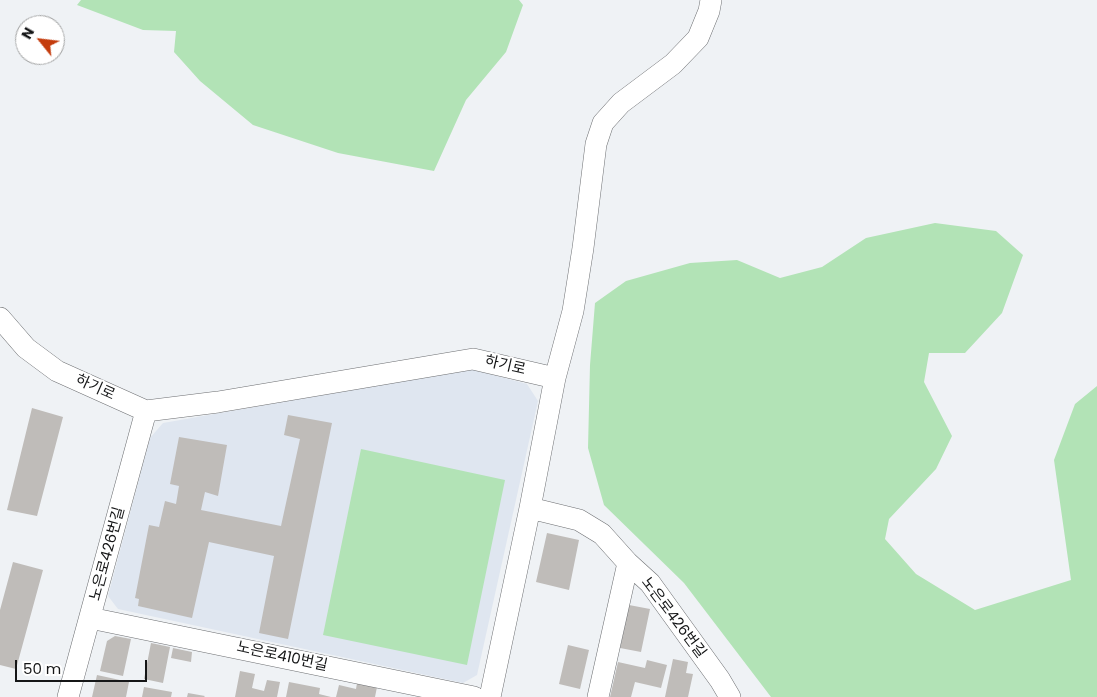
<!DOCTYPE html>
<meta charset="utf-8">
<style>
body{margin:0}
#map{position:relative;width:1097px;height:697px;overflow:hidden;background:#eff2f5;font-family:Poppins,sans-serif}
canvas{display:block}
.north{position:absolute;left:15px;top:15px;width:50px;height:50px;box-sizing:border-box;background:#fff;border:1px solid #a1a2a2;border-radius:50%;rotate:299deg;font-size:14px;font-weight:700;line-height:20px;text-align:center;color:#151617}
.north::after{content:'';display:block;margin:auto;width:18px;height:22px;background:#c43c0d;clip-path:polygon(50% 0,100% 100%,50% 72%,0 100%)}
.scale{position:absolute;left:15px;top:660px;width:132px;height:22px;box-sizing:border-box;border:2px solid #151617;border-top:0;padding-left:6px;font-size:15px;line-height:18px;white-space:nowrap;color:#151617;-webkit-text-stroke:4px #fff;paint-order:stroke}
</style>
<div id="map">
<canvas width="1097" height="697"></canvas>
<div class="north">N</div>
<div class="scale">50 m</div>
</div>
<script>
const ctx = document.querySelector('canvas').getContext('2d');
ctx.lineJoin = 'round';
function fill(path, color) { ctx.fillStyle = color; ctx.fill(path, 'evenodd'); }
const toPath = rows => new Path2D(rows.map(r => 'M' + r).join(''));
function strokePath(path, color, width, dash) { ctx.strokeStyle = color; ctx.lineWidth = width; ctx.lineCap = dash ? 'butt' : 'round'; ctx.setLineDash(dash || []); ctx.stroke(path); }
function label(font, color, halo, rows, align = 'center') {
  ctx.font = font + ' Poppins,"Noto Sans KR",sans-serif'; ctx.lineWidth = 4; ctx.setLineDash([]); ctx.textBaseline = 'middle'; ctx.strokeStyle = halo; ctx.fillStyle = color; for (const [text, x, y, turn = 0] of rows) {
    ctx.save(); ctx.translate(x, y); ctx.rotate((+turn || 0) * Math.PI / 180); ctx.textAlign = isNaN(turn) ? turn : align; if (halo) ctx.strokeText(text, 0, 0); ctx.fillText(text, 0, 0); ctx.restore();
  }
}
fill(toPath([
 [471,369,527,384,538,401,477,675,463,683,118,609,108,596,150,438,163,423]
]), '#dfe6f0');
fill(toPath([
 [81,0,519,0,523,5,506,52,466,100,434,171,338,153,253,125,200,81,174,52,176,31,143,30,77,5],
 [935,223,996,231,1023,255,1002,313,965,353,929,353,924,382,952,436,936,469,889,519,885,539,916,574,975,610,1071,580,1054,460,1075,404,1097,386,1097,697,771,697,684,583,604,505,588,448,590,365,595,303,626,281,690,263,737,260,780,278,822,267,866,238],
 [361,449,505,480,467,665,323,635]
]), '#b2e3b6');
fill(toPath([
 [32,408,63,417,37,516,7,510],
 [288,415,332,423,288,639,259,633,274,556,209,542,192,618,138,606,139,599,135,598,149,525,159,527,165,501,176,504,179,486,170,484,179,437,227,445,218,496,205,492,201,510,281,526,300,439,284,435],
 [547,533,579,540,569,590,536,582],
 [13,562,43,570,16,669,0,665,0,610],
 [629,605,650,609,641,652,620,648],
 [115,636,131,639,123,676,100,671,107,641],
 [151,643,170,647,163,683,144,679],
 [568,645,589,650,580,689,559,684],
 [173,648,192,652,191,662,171,658],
 [673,659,688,662,686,673,693,674,688,697,665,697],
 [647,660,667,665,661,688,635,682,631,697,610,697,618,662,645,668],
 [240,671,255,674,252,688,264,691,267,680,280,682,277,697,235,697],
 [97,675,129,682,126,697,92,697],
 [289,682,320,688,319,694,331,697,286,697],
 [357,683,377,687,375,697,336,697,339,685,356,689],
 [144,687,172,692,171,697,142,697],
 [188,693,205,696,204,697,187,697]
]), '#bfbcb9');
const minor = toPath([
 [0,318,26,348,57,371,146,411,218,402,473,359,555,378],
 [530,508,579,520,602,534,628,563,650,583,720,680,730,697],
 [90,618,474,697],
 [68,697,146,411],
 [490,697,530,508,555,378,573,311,583,248,596,144,603,123,621,103,673,64,698,38,709,11,711,0],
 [598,697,628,563]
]);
strokePath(minor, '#6d6f72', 22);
strokePath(minor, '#fff', 21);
label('15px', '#151617', '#fff', [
 ["하기로",505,366,13],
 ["하기로",95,388,24],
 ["노은로426번길",108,554,-75],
 ["노은로426번길",673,618,53],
 ["노은로410번길",282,657,12]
]);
</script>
